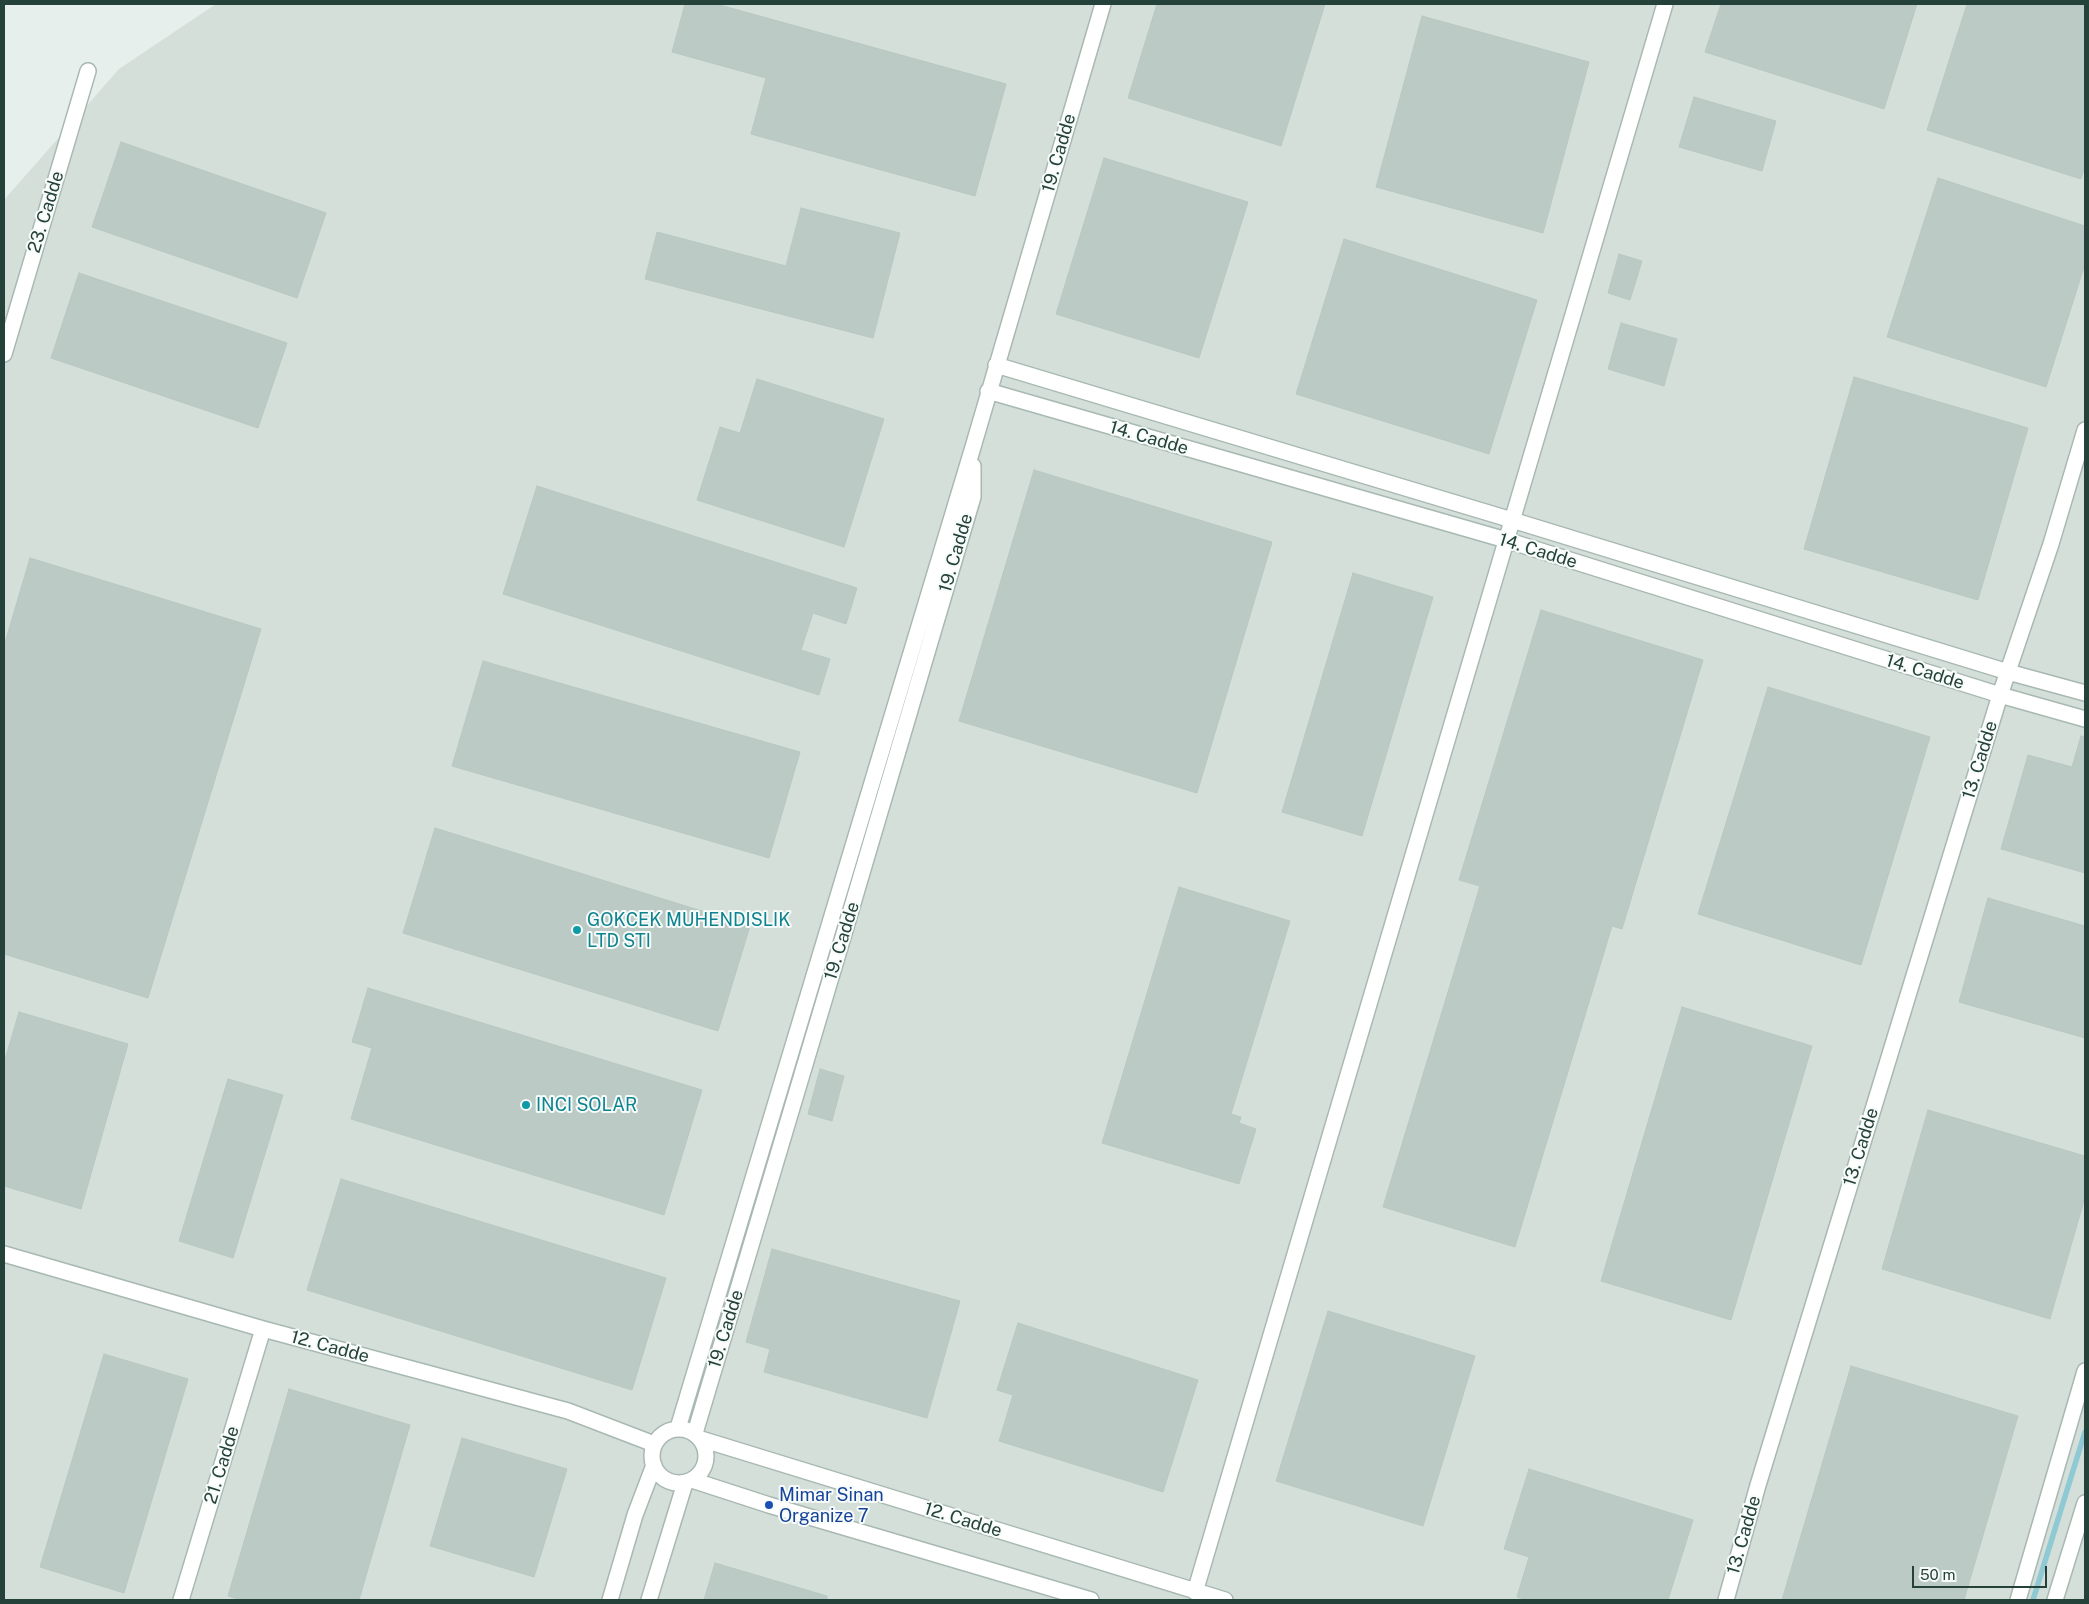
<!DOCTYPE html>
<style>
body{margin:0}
#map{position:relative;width:2089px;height:1604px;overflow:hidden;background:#e6efeb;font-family:"Public Sans",sans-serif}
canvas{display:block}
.frame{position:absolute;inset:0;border:5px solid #24423a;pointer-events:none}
.scale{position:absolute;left:1912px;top:1566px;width:135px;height:22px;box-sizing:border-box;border:2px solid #24423a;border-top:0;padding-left:6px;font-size:15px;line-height:18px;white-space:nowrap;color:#24423a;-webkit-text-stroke:4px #f7fbf9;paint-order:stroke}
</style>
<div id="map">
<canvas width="2089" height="1604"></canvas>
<div class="frame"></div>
<div class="scale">50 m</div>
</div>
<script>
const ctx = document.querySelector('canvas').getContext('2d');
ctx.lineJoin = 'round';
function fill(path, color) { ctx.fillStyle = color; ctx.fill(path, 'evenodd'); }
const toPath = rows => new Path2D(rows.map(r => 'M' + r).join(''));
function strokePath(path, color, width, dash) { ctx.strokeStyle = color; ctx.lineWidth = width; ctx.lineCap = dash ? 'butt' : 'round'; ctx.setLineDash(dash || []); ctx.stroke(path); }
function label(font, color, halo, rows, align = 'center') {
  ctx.font = font + ' "Public Sans",sans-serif'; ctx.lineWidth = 4; ctx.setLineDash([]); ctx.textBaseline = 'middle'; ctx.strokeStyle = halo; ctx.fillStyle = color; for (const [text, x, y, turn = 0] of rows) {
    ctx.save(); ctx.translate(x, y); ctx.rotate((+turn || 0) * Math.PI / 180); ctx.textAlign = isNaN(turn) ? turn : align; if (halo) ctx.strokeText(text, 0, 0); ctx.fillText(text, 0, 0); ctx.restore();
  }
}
fill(toPath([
 [216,4,2085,4,2085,1600,4,1600,4,200,119,69]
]), '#d4dfda');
strokePath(toPath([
 [2033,1600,2085,1432]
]), '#8ec9d4', 5.5);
const building = toPath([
 [685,4,716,4,1006,84,975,196,751,134,766,78,672,52,685,4],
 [1157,4,1325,4,1281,146,1128,98,1157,4],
 [1721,4,1917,4,1884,109,1705,52,1721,4],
 [1967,4,2085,4,2085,166,2081,179,1927,130,1967,4],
 [1422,16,1589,62,1543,233,1376,187,1422,16],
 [1694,97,1776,121,1762,171,1679,147,1694,97],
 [121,142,326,213,297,298,92,227,121,142],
 [1104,158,1248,202,1199,358,1056,314,1104,158],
 [1938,178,2085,226,2085,264,2046,387,1887,337,1938,178],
 [801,208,900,233,873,338,645,279,657,232,786,266,801,208],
 [1344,239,1537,300,1489,454,1296,394,1344,239],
 [1619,254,1642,261,1630,300,1608,293,1619,254],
 [79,273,287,343,258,428,51,358,79,273],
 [1621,323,1677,339,1664,386,1608,369,1621,323],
 [1854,377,2028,428,1978,600,1804,549,1854,377],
 [757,379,884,419,844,547,697,500,720,427,740,433,757,379],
 [1034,470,1272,542,1197,793,959,721,1034,470],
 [537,486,857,588,846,624,813,613,801,650,830,659,819,695,503,594,537,486],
 [30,558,261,629,148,998,4,954,4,646,30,558],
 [1353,573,1433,597,1362,836,1282,812,1353,573],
 [1541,610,1703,660,1622,929,1612,926,1515,1247,1383,1207,1480,886,1459,880,1541,610],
 [483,661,800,752,769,858,452,766,483,661],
 [1768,687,1930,737,1861,965,1698,914,1768,687],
 [2081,736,2085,737,2085,873,2001,849,2028,755,2072,767,2081,736],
 [435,828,750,926,718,1031,403,933,435,828],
 [1179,887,1290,921,1231,1114,1241,1117,1239,1123,1256,1129,1239,1184,1102,1143,1179,887],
 [1988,898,2085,926,2085,1038,1959,1002,1988,898],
 [368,988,702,1090,664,1215,351,1119,372,1048,352,1042,368,988],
 [1682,1007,1812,1046,1731,1320,1601,1281,1682,1007],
 [19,1012,128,1044,81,1209,4,1186,4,1063,19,1012],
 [820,1069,844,1076,832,1121,808,1114,820,1069],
 [228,1079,283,1095,233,1258,179,1241,228,1079],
 [1928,1110,2085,1156,2085,1197,2050,1319,1882,1269,1928,1110],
 [341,1179,666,1278,632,1390,307,1290,341,1179],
 [772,1249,960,1301,927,1418,764,1372,770,1349,746,1342,772,1249],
 [1328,1311,1475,1356,1423,1526,1276,1481,1328,1311],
 [1018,1323,1198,1380,1163,1492,999,1441,1013,1395,997,1390,1018,1323],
 [104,1354,188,1379,124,1593,40,1567,104,1354],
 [1851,1366,2018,1416,1964,1600,1782,1600,1851,1366],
 [289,1389,410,1425,359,1600,242,1600,228,1596,289,1389],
 [462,1438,567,1469,534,1577,430,1546,462,1438],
 [1529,1469,1693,1520,1668,1600,1528,1600,1517,1597,1529,1557,1504,1549,1529,1469],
 [715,1563,827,1596,827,1600,704,1600,715,1563]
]);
fill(building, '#bbcac4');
strokePath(building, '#b8c9c2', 1);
const minor = toPath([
 [4,354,88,71],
 [996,365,1512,520,2008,672,2085,693],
 [988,391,1506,540,2000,695,2085,719],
 [4,1254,263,1329,568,1411,654,1444],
 [678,1428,973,447,1103,4],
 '652 1456a27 27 0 1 1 54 0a27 27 0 1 1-54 0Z',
 [695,1433,846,927,973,497,973,466],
 [701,1439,1225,1600],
 [692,1480,769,1505,1091,1600],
 [1195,1592,1665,4],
 [181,1600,263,1329],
 [610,1600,635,1515,654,1465],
 [649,1600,685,1483],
 [1726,1600,1758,1485,2000,695,2051,544,2085,430],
 [2018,1600,2085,1371],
 [2055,1600,2085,1503]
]);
strokePath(minor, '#a8b8b2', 18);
strokePath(minor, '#fff', 15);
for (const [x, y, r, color] of [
 [577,930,5,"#0f9aa8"],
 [526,1105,5,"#0f9aa8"],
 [769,1505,5,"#1a4fb4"]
]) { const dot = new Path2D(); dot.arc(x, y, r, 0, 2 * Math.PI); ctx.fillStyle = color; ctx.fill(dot); strokePath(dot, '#f7fbf9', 2); }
label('18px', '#24423a', '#f7fbf9', [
 ["19. Cadde",1059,153,-74],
 ["23. Cadde",46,212,-73],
 ["14. Cadde",1149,438,16],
 ["14. Cadde",1538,551,17],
 ["19. Cadde",956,553,-74],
 ["14. Cadde",1925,672,17],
 ["13. Cadde",1980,760,-73],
 ["19. Cadde",842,941,-73],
 ["13. Cadde",1861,1147,-73],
 ["19. Cadde",726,1329,-73],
 ["12. Cadde",330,1347,15],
 ["21. Cadde",222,1465,-73],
 ["12. Cadde",963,1520,17],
 ["13. Cadde",1744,1535,-74]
]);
label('18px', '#0d838f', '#f7fbf9', [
 ["GOKCEK MUHENDISLIK",587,920],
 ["LTD STI",587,941],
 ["INCI SOLAR",536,1105]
], 'left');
label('18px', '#164399', '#f7fbf9', [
 ["Mimar Sinan",779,1495],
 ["Organize 7",779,1516]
], 'left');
</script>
